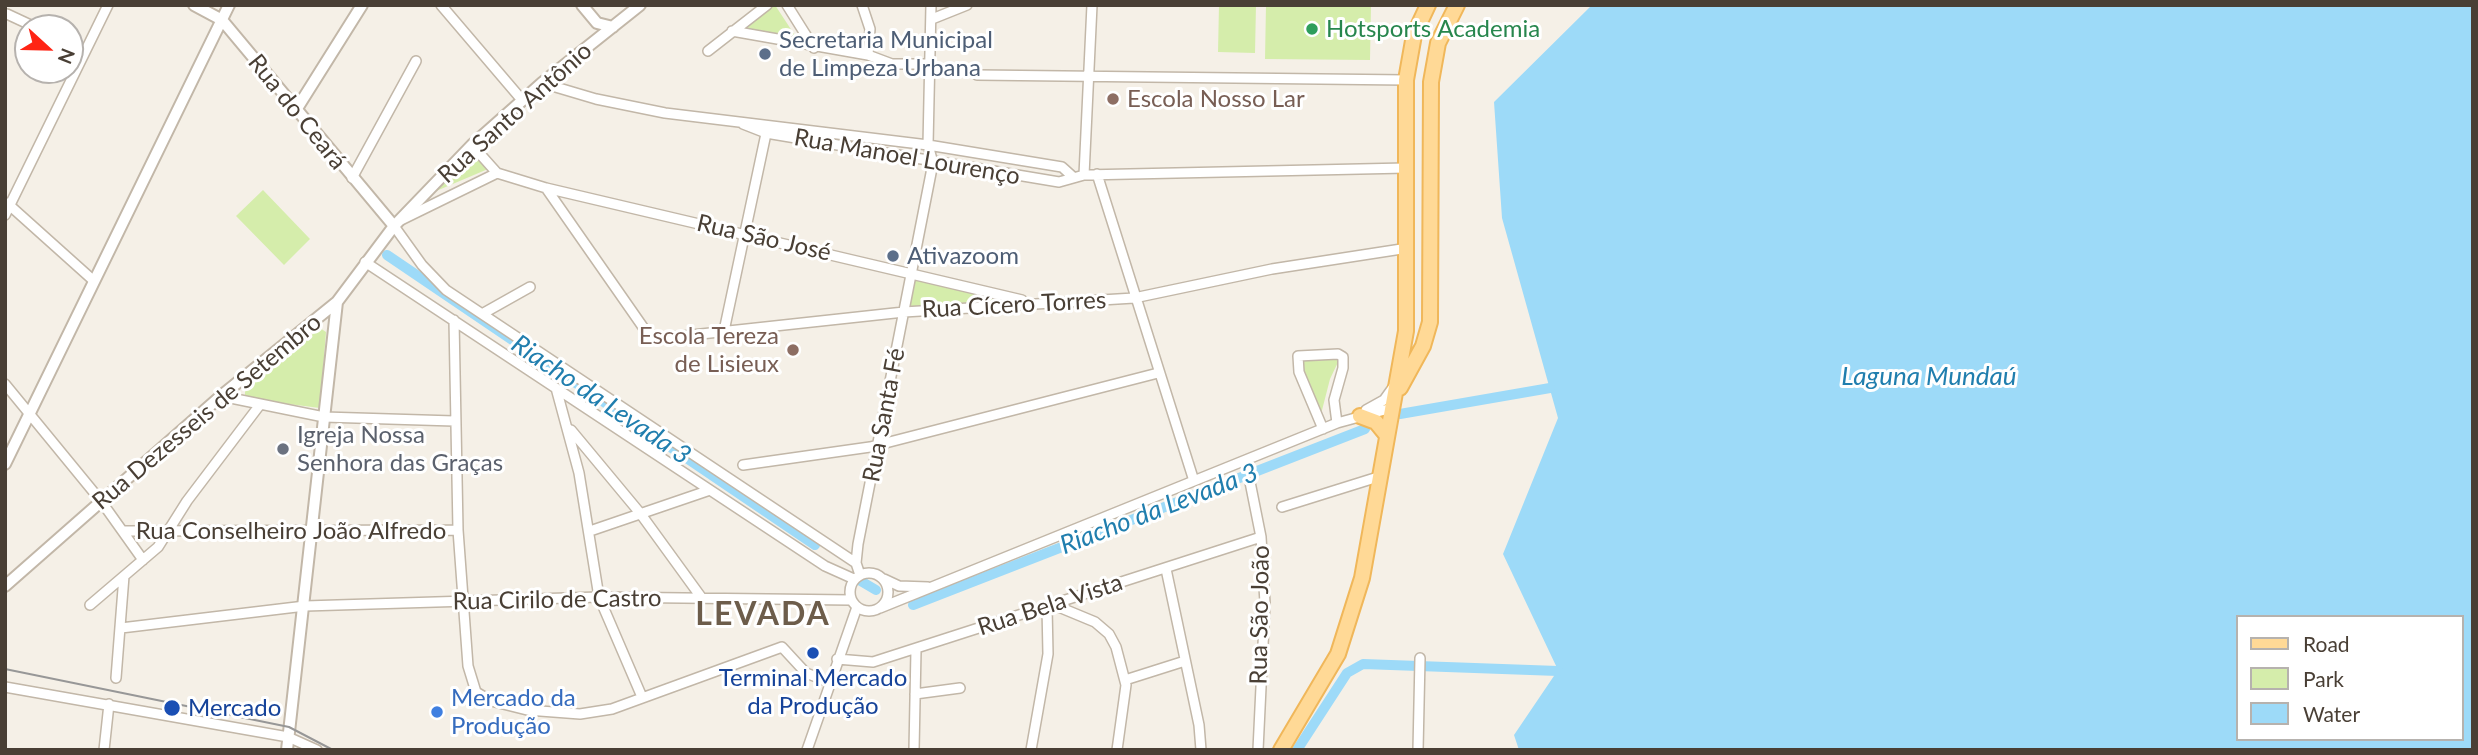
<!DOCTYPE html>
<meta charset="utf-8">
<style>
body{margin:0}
#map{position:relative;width:2478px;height:755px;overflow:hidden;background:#f5f0e7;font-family:Lato,sans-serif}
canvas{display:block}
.frame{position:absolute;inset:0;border:7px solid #493f35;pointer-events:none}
.legend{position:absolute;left:2236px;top:615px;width:228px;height:126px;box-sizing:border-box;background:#fff;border:2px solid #b6b2ae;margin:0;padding:9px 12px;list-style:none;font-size:21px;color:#493f35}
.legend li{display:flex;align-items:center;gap:14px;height:35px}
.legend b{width:35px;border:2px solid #b6b2ae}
.north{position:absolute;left:14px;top:14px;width:70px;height:70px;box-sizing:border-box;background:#fff;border:2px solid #b6b2ae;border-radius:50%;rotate:112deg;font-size:19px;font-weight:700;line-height:28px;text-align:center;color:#493f35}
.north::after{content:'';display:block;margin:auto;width:24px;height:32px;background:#ff2414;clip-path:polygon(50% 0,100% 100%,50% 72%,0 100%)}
</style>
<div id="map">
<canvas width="2478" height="755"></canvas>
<div class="frame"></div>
<ul class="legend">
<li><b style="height:9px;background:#ffd996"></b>Road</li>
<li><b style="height:19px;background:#d5edab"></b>Park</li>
<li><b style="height:19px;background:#9ddaf8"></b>Water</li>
</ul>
<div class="north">N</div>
</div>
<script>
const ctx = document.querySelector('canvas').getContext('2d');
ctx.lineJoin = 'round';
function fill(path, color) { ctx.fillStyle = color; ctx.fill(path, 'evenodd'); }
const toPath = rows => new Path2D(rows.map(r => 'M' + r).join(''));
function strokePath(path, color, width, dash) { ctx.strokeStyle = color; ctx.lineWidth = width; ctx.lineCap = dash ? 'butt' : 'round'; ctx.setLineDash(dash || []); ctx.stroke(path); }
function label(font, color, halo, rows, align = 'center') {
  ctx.font = font + ' Lato,sans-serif'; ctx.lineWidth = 6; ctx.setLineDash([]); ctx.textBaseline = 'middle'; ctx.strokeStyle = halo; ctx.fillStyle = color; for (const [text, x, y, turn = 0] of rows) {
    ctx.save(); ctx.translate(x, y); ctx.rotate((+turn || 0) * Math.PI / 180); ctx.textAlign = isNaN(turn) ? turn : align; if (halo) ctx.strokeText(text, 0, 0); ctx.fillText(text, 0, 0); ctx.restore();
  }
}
fill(toPath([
 [766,5,775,5,796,37,736,27],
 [1219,5,1256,5,1255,53,1218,52],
 [1266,5,1371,5,1370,60,1265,59],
 [469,148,488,169,415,200],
 [263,190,310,239,284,265,236,216],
 [915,276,1009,300,910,309],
 [320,328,326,332,320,408,249,399,245,395,245,391],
 [1340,358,1330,379,1320,418,1294,359]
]), '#d5edab');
fill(toPath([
 [1592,5,2473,5,2473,750,1519,750,1514,735,1558,670,1503,554,1558,418,1502,218,1494,102],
 [2238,617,2462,617,2462,739,2238,739]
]), '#9ddaf8');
strokePath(toPath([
 [387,255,815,545],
 [1400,414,1550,388],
 [859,580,876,590],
 [913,605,1365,429],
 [1297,750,1347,673,1363,664,1558,671]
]), '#9ddaf8', 10);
const minor = toPath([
 [441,5,522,100],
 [787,5,814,48],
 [862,5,870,29,868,55],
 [7,14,37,28],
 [932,19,967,5],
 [732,31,868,55,892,64,929,64],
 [70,46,83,55],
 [708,51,767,5],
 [977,75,1406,80],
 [542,83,596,99,665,113,928,145,1062,167,1072,176],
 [743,124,766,133,1059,182,1084,175,1406,168],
 [472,145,497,173,546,188,1022,300],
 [1097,174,1194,481],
 [1084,175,1092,5],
 [352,178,416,61],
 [546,188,645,330,653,336,664,338,904,312,1134,298,1272,269,1408,248],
 [7,203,94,281],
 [5,215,108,5],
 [401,220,497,173],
 [394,226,422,265,446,290,856,563],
 [365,262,825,566,854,579],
 [482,314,530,287],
 [454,320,458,530,468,666,476,692,491,701,527,710,580,714,612,709,782,647,806,673,829,682],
 [724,331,767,129],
 [5,384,101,501,143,560],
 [556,388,579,473,599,597,642,697],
 [221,396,324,417,454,421],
 [1366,410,1384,400,1394,386],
 [1323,429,1299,372,1298,356,1338,354,1343,357,1343,368,1334,400,1337,423],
 [571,430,640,513,701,597],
 [743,465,870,447,1158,373],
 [1250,482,1261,537,1265,603,1258,750],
 [1282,507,1378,477],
 [123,531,458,530],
 [590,531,710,490],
 [1166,569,1199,725,1201,750],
 '850 592a19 19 0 1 1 38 0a19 19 0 1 1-38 0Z',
 [860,575,856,563,858,544,933,163,928,145,931,5],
 [884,579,899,586,928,587],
 [90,605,158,547,187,501,259,406],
 [1054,605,1095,622,1109,634,1116,647,1126,685,1117,750],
 [880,608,1337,423,1392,408],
 [121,628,305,606,599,597,851,600],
 [837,659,873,662,1261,537],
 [116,678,124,576],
 [1125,680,1185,661],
 [5,687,288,737,317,750],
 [915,694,960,688],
 [104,750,109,704],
 [807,750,857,607],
 [914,750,916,650],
 [1031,750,1048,654,1047,607],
 [1418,750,1420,658]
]);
const tertiary = toPath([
 [194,5,222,20,394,226],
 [582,5,597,23,613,27],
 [296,110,362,5],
 [5,464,229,5],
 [5,586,221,396,337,302,394,226,472,145,542,83,640,5],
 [287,750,337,302]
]);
const primary = toPath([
 [1400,388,1423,346,1430,322,1431,82,1438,43,1457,5],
 [1360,416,1376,422,1385,433],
 [1281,750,1338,654,1362,578,1406,331,1406,80,1414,35,1428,5]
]);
strokePath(minor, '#c2b7a8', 12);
strokePath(tertiary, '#c2b7a8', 14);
strokePath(primary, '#f0b75a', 18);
strokePath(minor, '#fff', 9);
strokePath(tertiary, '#fff', 10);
strokePath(primary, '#ffd996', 14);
strokePath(toPath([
 [5,669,289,727,333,750]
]), '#979797', 2);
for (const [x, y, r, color] of [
 [1312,29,7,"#2e9e5b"],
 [765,54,7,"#5c6f8a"],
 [1113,99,7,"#8d6e63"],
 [893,256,7,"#5c6f8a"],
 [793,350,7,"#8d6e63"],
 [283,449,7,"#6b7280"],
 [813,653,7,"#1a4fb4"],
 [172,708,9,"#1a4fb4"],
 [437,712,7,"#3f7fe0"]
]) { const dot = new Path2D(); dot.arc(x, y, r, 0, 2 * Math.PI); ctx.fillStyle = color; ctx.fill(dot); strokePath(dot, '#fff', 2.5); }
label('24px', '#27864d', '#fff', [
 ["Hotsports Academia",1326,29]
], 'left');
label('24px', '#4e5e75', '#fff', [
 ["Secretaria Municipal",779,40],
 ["de Limpeza Urbana",779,68],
 ["Ativazoom",907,256]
], 'left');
label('24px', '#785e54', '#fff', [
 ["Escola Nosso Lar",1127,99],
 ["Escola Tereza",779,336,"right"],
 ["de Lisieux",779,364,"right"]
], 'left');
label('24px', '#493f35', '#fff', [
 ["Rua do Ceará",297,112,51],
 ["Rua Santo Antônio",515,113,-42],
 ["Rua Manoel Lourenço",907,157,10],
 ["Rua São José",764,238,13],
 ["Rua Cícero Torres",1014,305,-3],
 ["Rua Dezesseis de Setembro",207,412,-40],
 ["Rua Santa Fé",884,415,-79],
 ["Rua Conselheiro João Alfredo",291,531],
 ["Rua Cirilo de Castro",557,600,-1],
 ["Rua Bela Vista",1050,605,-18],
 ["Rua São João",1260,615,-89]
]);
label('24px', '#5b616d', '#fff', [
 ["Igreja Nossa",297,435],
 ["Senhora das Graças",297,463]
], 'left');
label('24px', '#164399', '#fff', [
 ["Terminal Mercado",813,678],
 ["da Produção",813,706],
 ["Mercado",188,708,"left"]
]);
label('24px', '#366cbe', '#fff', [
 ["Mercado da",451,698],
 ["Produção",451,726]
], 'left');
label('italic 26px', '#207eae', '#fff', [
 ["Laguna Mundaú",1929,377],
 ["Riacho da Levada 3",601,400,34],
 ["Riacho da Levada 3",1159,509,-21]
]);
ctx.letterSpacing = '2px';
label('bold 32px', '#6d5d4b', '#fff', [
 ["LEVADA",763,615]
]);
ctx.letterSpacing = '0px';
</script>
